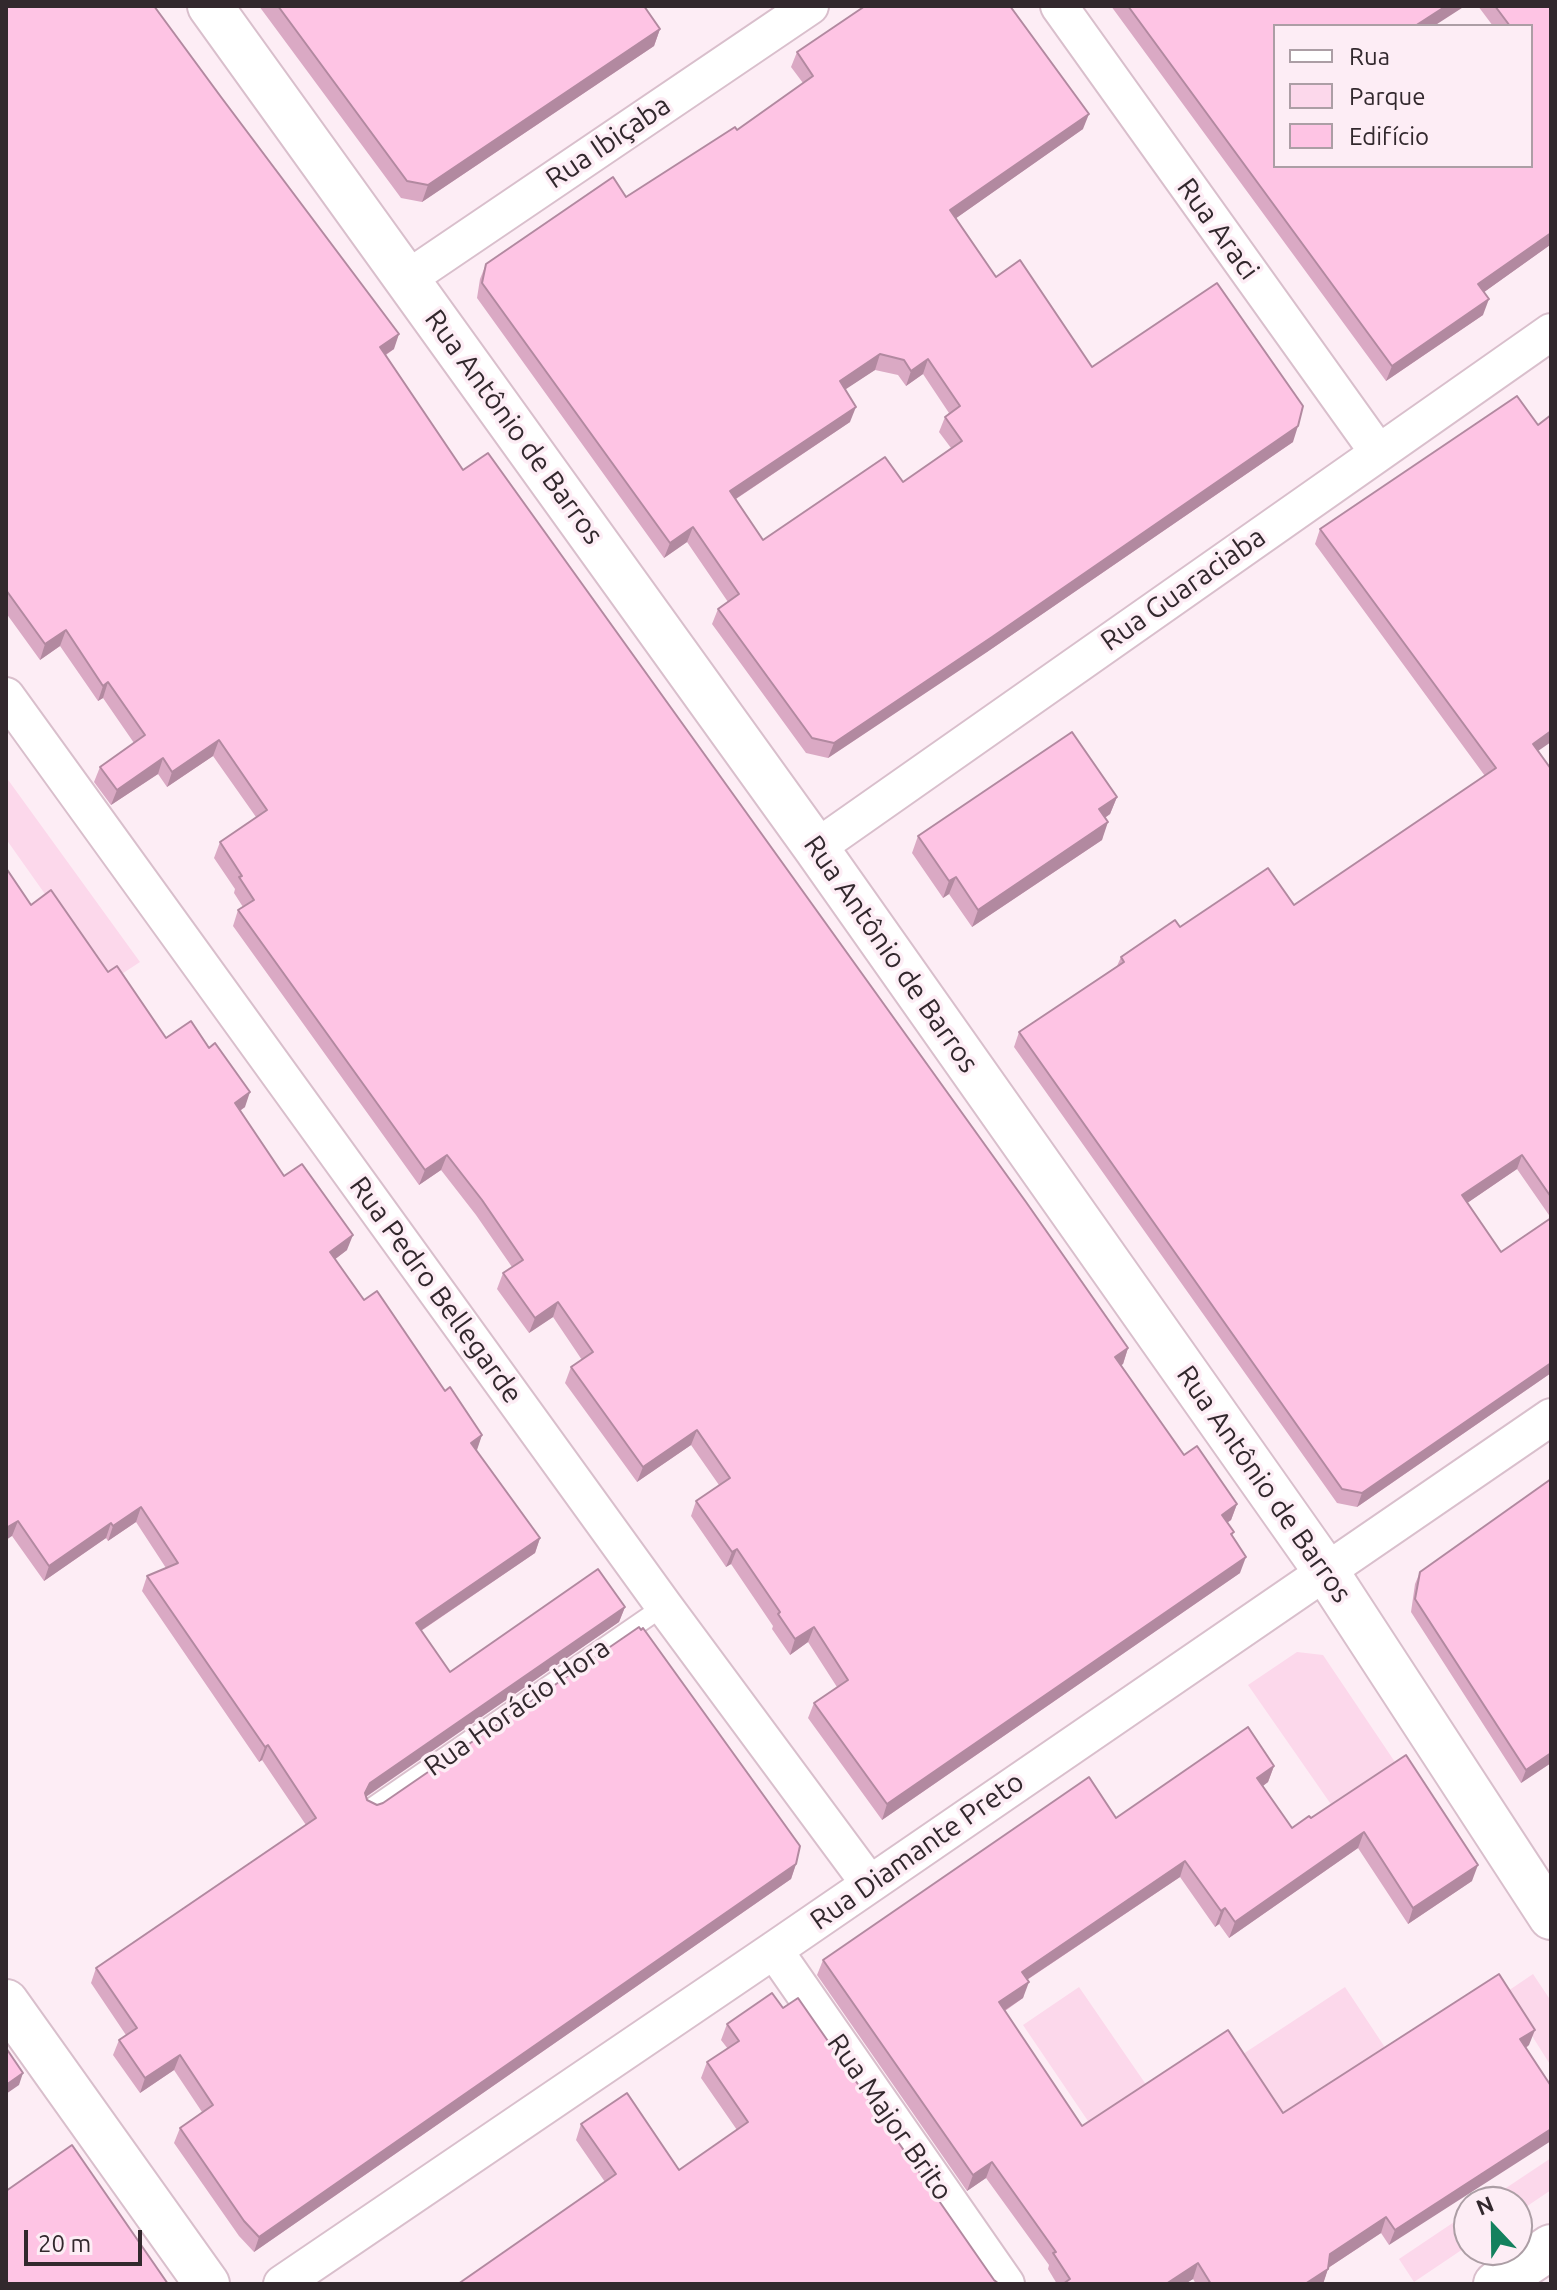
<!DOCTYPE html>
<meta charset="utf-8">
<style>
body{margin:0}
#map{position:relative;width:1557px;height:2290px;overflow:hidden;background:#fdedf5;font-family:Ubuntu,sans-serif}
canvas{display:block}
.frame{position:absolute;inset:0;border:8px solid #32282d;pointer-events:none}
.legend{position:absolute;left:1273px;top:24px;width:260px;height:144px;box-sizing:border-box;background:#fdedf5;border:2px solid #ac9ea5;margin:0;padding:10px 14px;list-style:none;font-size:24px;color:#32282d}
.legend li{display:flex;align-items:center;gap:16px;height:40px}
.legend b{width:40px;border:2px solid #ac9ea5}
.north{position:absolute;left:1453px;top:2186px;width:80px;height:80px;box-sizing:border-box;background:#fdedf5;border:2px solid #ac9ea5;border-radius:50%;rotate:338deg;font-size:22px;font-weight:700;line-height:32px;text-align:center;color:#32282d}
.north::after{content:'';display:block;margin:auto;width:28px;height:36px;background:#14815e;clip-path:polygon(50% 0,100% 100%,50% 72%,0 100%)}
.scale{position:absolute;left:24px;top:2230px;width:118px;height:36px;box-sizing:border-box;border:4px solid #32282d;border-top:0;padding-left:10px;font-size:24px;line-height:28px;white-space:nowrap;color:#32282d;-webkit-text-stroke:6px #fdedf5;paint-order:stroke}
</style>
<div id="map">
<canvas width="1557" height="2290"></canvas>
<div class="frame"></div>
<ul class="legend">
<li><b style="height:10px;background:#fff"></b>Rua</li>
<li><b style="height:22px;background:#fcd8eb"></b>Parque</li>
<li><b style="height:22px;background:#fec4e4"></b>Edifício</li>
</ul>
<div class="north">N</div>
<div class="scale">20 m</div>
</div>
<script>
const ctx = document.querySelector('canvas').getContext('2d');
ctx.lineJoin = 'round';
function fill(path, color) { ctx.fillStyle = color; ctx.fill(path, 'evenodd'); }
const toPath = rows => new Path2D(rows.map(r => 'M' + r).join(''));
function strokePath(path, color, width, dash) { ctx.strokeStyle = color; ctx.lineWidth = width; ctx.lineCap = dash ? 'butt' : 'round'; ctx.setLineDash(dash || []); ctx.stroke(path); }
function label(font, color, halo, rows, align = 'center') {
  ctx.font = font + ' Ubuntu,sans-serif'; ctx.lineWidth = 7; ctx.setLineDash([]); ctx.textBaseline = 'middle'; ctx.strokeStyle = halo; ctx.fillStyle = color; for (const [text, x, y, turn = 0] of rows) {
    ctx.save(); ctx.translate(x, y); ctx.rotate((+turn || 0) * Math.PI / 180); ctx.textAlign = isNaN(turn) ? turn : align; if (halo) ctx.strokeText(text, 0, 0); ctx.fillText(text, 0, 0); ctx.restore();
  }
}
fill(toPath([
 [6,777,140,962,108,983,6,839],
 [1297,1652,1323,1655,1401,1771,1337,1813,1248,1685],
 [1533,1974,1551,2001,1551,2066,1505,1993],
 [1079,1987,1147,2086,1090,2124,1023,2025],
 [1345,1987,1388,2052,1285,2119,1243,2054],
 [1551,2158,1551,2190,1517,2213,1517,2202,1485,2202],
 [1469,2212,1469,2245,1414,2282,1399,2259]
]), '#fcd8eb');
const lane = toPath([
 [371,1808,664,1606]
]);
const street = toPath([
 [1059,6,1378,452],
 [407,279,810,6],
 [6,696,664,1606,869,1883],
 [816,848,1551,332],
 [774,1950,1006,2284],
 [282,2284,774,1950,1551,1417]
]);
const secondary = toPath([
 [210,6,816,848,1325,1570,1551,1917],
 [6,2002,207,2284],
 [1496,2284,1551,2247]
]);
strokePath(lane, '#d9bfcc', 22);
strokePath(street, '#d9bfcc', 40);
strokePath(secondary, '#d9bfcc', 48);
strokePath(lane, '#fff', 18);
strokePath(street, '#fff', 36);
strokePath(secondary, '#fff', 44);
fill(toPath([
 [6,6,394,349,386,355,463,470,1128,1348,1123,1364,1121,1365,1184,1455,1237,1504,1231,1520,1227,1523,1234,1532,1232,1536,1240,1573,882,1820,808,1718,814,1703,837,1687,808,1642,790,1655,772,1629,773,1626,731,1564,726,1567,691,1516,696,1501,719,1485,691,1445,637,1482,565,1383,571,1367,582,1360,553,1317,529,1333,497,1289,503,1273,512,1267,476,1215,441,1170,419,1185,233,926,238,910,243,907,234,893,235,889,214,858,220,842,256,817,213,756,167,787,158,774,111,805,94,782,100,767,134,743,103,698,98,701,60,646,40,660,6,613],
 [259,6,644,6,660,29,654,46,422,202,401,198],
 [1111,6,1465,6,1275,26,1531,166,1531,26,1493,26,1478,6,1551,6,1551,247,1550,245,1484,292,1483,315,1386,381],
 [797,52,1083,129,956,218,996,277,1092,367,1293,442,987,652,828,758,806,753,712,624,718,609,728,602,687,542,664,558,477,298,480,279,486,264,626,197,737,130,803,83,791,67],
 [875,370,898,375,906,386,923,374,949,413,945,417,939,432,951,448,903,482,763,540,736,499,850,422,845,389],
 [1320,529,1538,751,1551,769,1551,1373,1357,1507,1337,1503,1014,1047,1019,1032,1117,966,1121,957,1180,927,1294,905,1485,776,1315,544],
 [1517,1169,1551,1218,1501,1252,1467,1203],
 [1117,797,1110,814,1105,818,1102,840,972,927,949,894,943,898,912,853,918,836],
 [31,905,108,972,166,1038,245,1107,240,1111,284,1176,347,1250,335,1259,364,1300,482,1435,476,1450,540,1538,535,1553,421,1631,450,1672,625,1607,619,1622,366,1797,367,1800,377,1805,796,1864,791,1879,254,2252,239,2236,174,2143,180,2128,202,2112,174,2070,140,2093,113,2055,119,2040,126,2035,91,1983,96,1968,306,1825,262,1760,259,1762,142,1591,147,1576,166,1568,136,1522,108,1541,106,1538,44,1581,12,1536],
 [1420,1572,1551,1763,1521,1783,1411,1612,1415,1584],
 [1406,1755,1472,1881,1408,1924,1358,1848,1229,1938,1219,1924,1215,1927,1180,1877,1027,1980,1023,1998,1005,2011,1082,2126,1283,2113,1529,2045,1526,2048,1389,2245,1381,2233,1328,2268,1323,2284,1196,2284,1193,2279,1185,2284,1057,2284,1048,2269,1049,2265,986,2178,967,2191,817,1975,823,1960,1116,1818,1274,1766,1268,1782,1263,1786,1292,1828,1311,1818],
 [783,2008,994,2280,605,2182,576,2140,581,2124,679,2170,737,2130,701,2078,707,2062,728,2049,721,2040,727,2024]
]), '#daa9c4');
fill(toPath([
 [1446,6,1465,6,1434,26,1415,26],
 [660,29,654,46,422,202,428,185],
 [1089,114,1083,129,945,226,950,210],
 [1551,233,1550,245,1473,300,1478,284],
 [1489,299,1483,315,1386,381,1392,366],
 [399,334,394,349,374,362,380,347],
 [880,354,875,370,834,397,840,381],
 [928,359,923,374,906,386,911,371],
 [856,407,850,422,725,506,730,491],
 [1298,426,1293,442,987,652,828,758,834,743],
 [693,527,687,542,664,558,670,543],
 [66,630,60,646,40,660,45,644],
 [108,682,103,698,98,701,103,686],
 [1551,731,1551,742,1528,758,1533,744],
 [219,740,213,756,167,787,172,772],
 [163,758,158,774,111,805,117,790],
 [1117,797,1110,814,1093,826,1099,809],
 [1108,822,1102,840,972,927,978,910],
 [956,877,949,894,943,898,949,881],
 [250,1092,245,1107,229,1118,235,1103],
 [447,1155,441,1170,419,1185,425,1170],
 [1522,1155,1517,1169,1457,1210,1462,1195],
 [353,1235,347,1250,325,1267,330,1252],
 [558,1302,553,1317,529,1333,535,1318],
 [1128,1348,1123,1364,1109,1373,1115,1357],
 [1551,1363,1551,1373,1357,1507,1362,1493],
 [697,1430,691,1445,637,1482,643,1467],
 [482,1435,477,1450,465,1458,471,1443],
 [1237,1504,1231,1520,1216,1530,1222,1515],
 [141,1507,136,1522,108,1541,113,1526],
 [18,1521,12,1536,6,1540,6,1528],
 [111,1523,106,1538,44,1581,49,1566],
 [540,1538,535,1553,410,1638,416,1623],
 [737,1549,731,1564,726,1567,732,1552],
 [1246,1557,1240,1573,882,1820,887,1804],
 [625,1607,619,1622,364,1798,365,1793,370,1783],
 [814,1627,808,1642,790,1655,795,1639],
 [268,1745,262,1760,259,1762,265,1747],
 [1551,1753,1551,1763,1521,1783,1526,1770],
 [1274,1766,1268,1782,1252,1794,1257,1778],
 [1364,1832,1358,1848,1229,1938,1235,1922],
 [1185,1861,1180,1877,1016,1987,1022,1972],
 [796,1864,791,1879,254,2252,259,2237],
 [1478,1865,1472,1881,1408,1924,1413,1908],
 [1225,1908,1219,1924,1215,1927,1221,1911],
 [1029,1982,1023,1998,993,2018,999,2002],
 [1535,2030,1529,2045,1515,2055,1520,2039],
 [180,2055,174,2070,140,2093,145,2078],
 [23,2073,19,2085,6,2094,6,2085],
 [1551,2129,1551,2141,1389,2245,1395,2230],
 [992,2162,986,2178,967,2191,973,2175],
 [1386,2217,1381,2233,1325,2270,1330,2254],
 [1198,2263,1193,2279,1185,2284,1166,2284],
 [1328,2269,1323,2284,1305,2284]
]), '#b289a0');
const building = toPath([
 [6,6,154,6,221,97,399,334,380,347,463,470,488,453,1026,1202,1128,1348,1115,1357,1184,1455,1197,1446,1237,1504,1222,1515,1234,1532,1231,1534,1246,1557,887,1804,814,1703,848,1680,814,1627,795,1639,778,1614,780,1612,737,1549,732,1552,696,1501,730,1478,697,1430,643,1467,571,1367,593,1352,558,1302,535,1318,503,1273,523,1260,482,1200,447,1155,425,1170,238,910,254,900,239,877,242,876,220,842,267,810,219,740,172,772,163,758,117,790,100,767,145,735,108,682,103,686,66,630,45,644,6,590,6,6],
 [278,6,644,6,660,29,428,185,407,181,278,6],
 [865,6,1010,6,1089,114,950,210,996,277,1020,260,1092,367,1217,283,1303,406,1298,426,992,637,834,743,812,738,718,609,739,594,693,527,670,543,482,283,486,264,613,177,626,197,735,127,737,130,813,76,797,52,865,6],
 [880,354,904,360,911,371,928,359,960,406,945,417,962,441,903,482,885,457,763,540,730,491,856,407,840,381,880,354],
 [1128,6,1446,6,1415,26,1275,26,1275,166,1531,166,1531,26,1510,26,1495,6,1551,6,1551,233,1478,284,1489,299,1392,366,1128,6],
 [1517,396,1538,425,1551,415,1551,731,1533,744,1551,769,1551,1197,1522,1155,1462,1195,1501,1252,1551,1218,1551,1363,1362,1493,1342,1489,1019,1032,1124,962,1121,957,1175,920,1180,927,1268,868,1294,905,1496,768,1320,529,1517,396],
 [1072,732,1117,797,1099,809,1108,822,978,910,956,877,949,881,918,836,1072,732],
 [6,868,31,905,51,890,108,972,117,966,166,1038,191,1021,209,1048,215,1043,250,1092,235,1103,284,1176,302,1164,353,1235,330,1252,364,1300,377,1291,445,1391,450,1387,482,1435,471,1443,540,1538,416,1623,450,1672,598,1569,625,1607,370,1783,365,1793,367,1800,377,1805,383,1803,639,1627,641,1630,643,1628,800,1846,796,1864,259,2237,244,2221,180,2128,213,2105,180,2055,145,2078,119,2040,137,2028,96,1968,316,1818,268,1745,265,1747,147,1576,178,1563,141,1507,113,1526,111,1523,49,1566,18,1521,6,1528,6,868],
 [1551,1479,1551,1753,1526,1770,1415,1599,1420,1572,1551,1479],
 [1248,1727,1274,1766,1257,1778,1292,1828,1309,1816,1311,1818,1406,1755,1478,1865,1413,1908,1364,1832,1235,1922,1225,1908,1221,1911,1185,1861,1022,1972,1029,1982,999,2002,1082,2126,1228,2030,1283,2113,1499,1974,1535,2030,1520,2039,1551,2086,1551,2129,1395,2230,1386,2217,1330,2254,1328,2269,1305,2284,1211,2284,1198,2263,1166,2284,1063,2284,1070,2279,1053,2253,1056,2252,992,2162,973,2175,823,1960,1089,1777,1116,1818,1248,1727],
 [772,1993,783,2008,798,1998,994,2280,999,2284,458,2284,616,2174,581,2124,627,2093,679,2170,748,2122,707,2062,739,2041,727,2024,772,1993],
 [6,2048,23,2073,6,2085,6,2048],
 [72,2145,168,2284,6,2284,6,2191,72,2145]
]);
fill(building, '#fec4e4');
strokePath(building, '#b289a0', 2);
label('28px', '#32282d', '#fdedf5', [
 ["Rua Ibiçaba",608,142,-34],
 ["Rua Araci",1218,229,54],
 ["Rua Antônio de Barros",514,427,54],
 ["Rua Guaraciaba",1183,589,-35],
 ["Rua Antônio de Barros",891,954,55],
 ["Rua Pedro Bellegarde",436,1290,54],
 ["Rua Antônio de Barros",1264,1484,55],
 ["Rua Horácio Hora",517,1707,-35],
 ["Rua Diamante Preto",917,1851,-35],
 ["Rua Major Brito",890,2117,55]
]);
</script>
